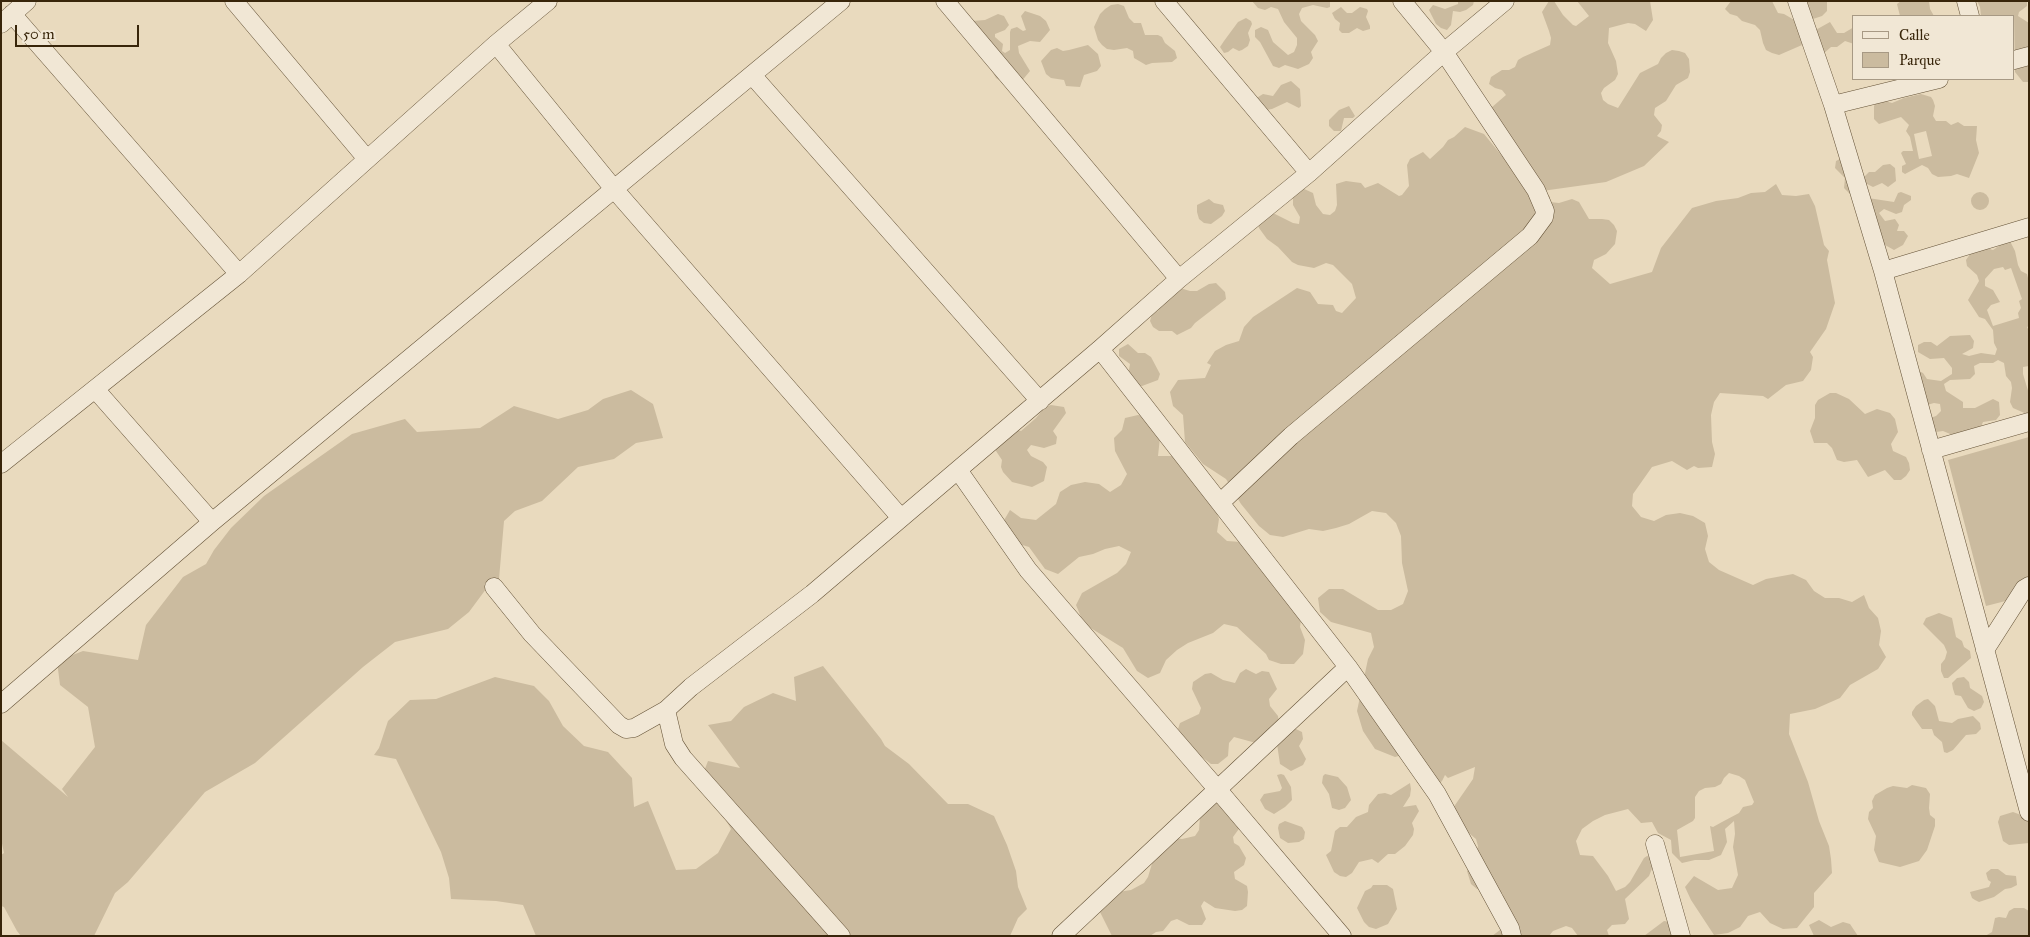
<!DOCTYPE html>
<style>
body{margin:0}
#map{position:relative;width:2030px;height:937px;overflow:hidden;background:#e9dabe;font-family:"IM FELL Great Primer",serif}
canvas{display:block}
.frame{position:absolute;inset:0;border:2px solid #38250a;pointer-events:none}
.legend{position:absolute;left:1852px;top:15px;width:162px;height:65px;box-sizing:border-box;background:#f1e7d5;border:1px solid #a79984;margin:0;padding:6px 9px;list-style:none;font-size:15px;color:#38250a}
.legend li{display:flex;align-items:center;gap:10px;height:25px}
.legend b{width:25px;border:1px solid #a79984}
.scale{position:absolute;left:15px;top:25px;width:124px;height:22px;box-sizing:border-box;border:2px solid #38250a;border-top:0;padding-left:6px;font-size:15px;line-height:18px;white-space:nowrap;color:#38250a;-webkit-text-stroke:4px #f1e7d5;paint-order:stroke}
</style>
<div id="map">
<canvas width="2030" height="937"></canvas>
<div class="frame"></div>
<ul class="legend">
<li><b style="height:6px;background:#f1e7d5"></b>Calle</li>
<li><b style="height:14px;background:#cbbb9f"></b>Parque</li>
</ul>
<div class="scale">50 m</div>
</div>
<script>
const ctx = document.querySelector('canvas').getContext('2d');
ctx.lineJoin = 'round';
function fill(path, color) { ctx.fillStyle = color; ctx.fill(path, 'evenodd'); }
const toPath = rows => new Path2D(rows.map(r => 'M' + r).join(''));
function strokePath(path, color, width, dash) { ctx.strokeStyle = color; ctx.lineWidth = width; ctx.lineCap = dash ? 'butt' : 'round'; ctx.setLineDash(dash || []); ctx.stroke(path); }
fill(toPath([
 [1252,1,1330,1,1330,7,1327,8,1313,5,1302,8,1299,14,1301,21,1315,35,1318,41,1311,52,1313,58,1309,64,1298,69,1285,65,1279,68,1273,66,1260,42,1255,37,1255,30,1261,27,1268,30,1273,42,1288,55,1294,52,1297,45,1297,38,1284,22,1278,9,1271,7,1265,10,1258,8],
 [1458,1,1474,1,1473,5,1466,10,1460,12,1453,11,1451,25,1447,30,1441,28,1436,24,1429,10,1433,5,1445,9,1458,4],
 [1549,1,1554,1,1563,15,1573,25,1576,26,1589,16,1577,1,1650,1,1653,20,1646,31,1635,24,1628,23,1609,28,1608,43,1616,61,1618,74,1615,80,1604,88,1601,93,1603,100,1608,104,1618,108,1640,73,1658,64,1661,58,1666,53,1672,50,1679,51,1685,53,1689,59,1690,72,1688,78,1676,85,1666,101,1655,108,1654,115,1662,125,1661,131,1657,136,1669,142,1644,166,1606,182,1542,191,1542,199,1550,196,1549,202,1559,203,1572,199,1579,202,1589,219,1602,219,1609,220,1614,225,1617,231,1615,244,1606,254,1594,260,1592,268,1610,284,1652,272,1661,248,1692,208,1716,201,1738,198,1751,193,1765,192,1776,184,1782,195,1796,196,1809,194,1815,206,1824,245,1829,251,1827,260,1835,303,1826,329,1810,352,1813,357,1811,370,1803,381,1786,385,1768,399,1763,396,1720,393,1714,402,1711,415,1712,442,1715,454,1712,467,1698,468,1694,466,1687,470,1672,461,1652,467,1633,494,1632,506,1641,517,1654,521,1666,515,1680,513,1693,516,1705,523,1708,536,1705,549,1709,562,1719,570,1753,585,1766,579,1793,574,1806,580,1814,591,1825,598,1839,598,1852,602,1864,595,1869,608,1878,618,1881,631,1879,645,1886,657,1878,669,1850,685,1840,698,1815,709,1790,714,1789,734,1808,782,1819,821,1829,846,1831,859,1832,873,1814,893,1814,907,1797,928,1783,929,1770,923,1760,912,1748,916,1740,927,1728,933,1714,935,1691,900,1685,887,1694,876,1718,890,1732,888,1738,875,1733,847,1735,834,1734,821,1725,829,1727,842,1721,855,1709,860,1695,860,1682,863,1672,853,1671,840,1658,833,1652,822,1641,823,1628,809,1605,815,1593,821,1582,829,1576,841,1580,855,1593,856,1608,876,1616,891,1625,887,1630,882,1644,858,1647,856,1650,857,1653,866,1649,876,1625,899,1629,919,1625,924,1612,925,1607,930,1609,936,1578,936,1572,928,1566,926,1553,931,1549,936,1492,936,1504,927,1503,894,1484,888,1477,889,1471,884,1467,871,1475,860,1478,846,1476,839,1465,830,1453,808,1473,779,1475,767,1448,778,1445,775,1442,781,1432,791,1406,754,1395,757,1375,749,1363,731,1357,711,1368,659,1374,647,1371,633,1331,622,1320,612,1318,598,1329,589,1343,589,1378,610,1391,610,1403,604,1408,591,1402,563,1401,536,1396,523,1386,513,1372,511,1349,524,1336,528,1323,531,1309,529,1283,537,1270,535,1259,526,1241,504,1226,479,1203,464,1185,442,1183,415,1173,406,1170,392,1178,380,1205,378,1211,365,1207,363,1215,351,1226,345,1239,341,1244,327,1253,317,1297,288,1310,292,1318,304,1333,305,1336,311,1342,313,1356,298,1352,284,1333,265,1326,263,1314,268,1298,265,1292,262,1278,247,1267,239,1259,228,1257,221,1268,214,1275,214,1293,223,1299,224,1300,217,1293,205,1293,198,1296,192,1302,188,1313,193,1316,205,1323,214,1330,215,1335,211,1337,205,1336,184,1346,181,1361,183,1365,188,1378,183,1399,196,1402,195,1409,186,1407,165,1410,159,1423,152,1430,159,1443,147,1448,140,1454,137,1465,127,1484,134,1502,156,1506,148,1491,108,1506,95,1502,90,1495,88,1489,84,1491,77,1502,70,1509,70,1515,67,1518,60,1523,57,1550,45,1551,38,1549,31,1542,12],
 [1729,773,1739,776,1745,780,1754,802,1752,805,1743,807,1739,813,1722,822,1713,827,1710,826,1714,851,1680,857,1677,830,1693,821,1695,818,1695,797,1699,791,1705,788,1715,787,1721,784,1724,778],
 [1731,1,1772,1,1778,13,1784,14,1796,21,1804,39,1802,45,1779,55,1772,53,1766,50,1763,43,1760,30,1755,25,1742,21,1737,16,1730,14,1725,9],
 [1806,1,1827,1,1827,11,1822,16,1813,19,1810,17],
 [1901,1,1929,1,1930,9,1934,16,1920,16,1919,15,1918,16,1900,16,1897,4],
 [1977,1,2027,1,2027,6,2019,12,2018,16,2029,23,2029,82,2023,82,2015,72,2014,16,1981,16,1980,7],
 [1118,4,1124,6,1129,18,1134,23,1141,23,1145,35,1158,35,1162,37,1165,43,1175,51,1177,58,1172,62,1152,63,1146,65,1134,58,1133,51,1127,48,1114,50,1107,49,1102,45,1098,40,1094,27,1100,14,1105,9,1111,5],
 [1341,7,1347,13,1352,13,1360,7,1367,9,1368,11,1366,17,1370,26,1370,29,1363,31,1357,28,1349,33,1342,33,1339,30,1340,23,1335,19,1332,13],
 [1025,11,1040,16,1046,21,1050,30,1040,42,1030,41,1018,46,1019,53,1030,71,1020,83,999,80,996,78,987,63,972,21,985,20,998,14,1004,16,1009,25,1005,30,995,34,995,37,1003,44,1002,51,1005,53,1010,50,1010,32,1011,29,1017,27,1023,31,1026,30,1021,16],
 [1246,18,1251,21,1252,24,1248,33,1250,40,1248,46,1242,50,1239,51,1233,48,1228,52,1224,53,1220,47,1224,41,1238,22],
 [1830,22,1837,33,1844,33,1854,27,1854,44,1845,41,1837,47,1831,47,1823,54,1812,32],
 [1088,45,1098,54,1101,66,1097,71,1084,75,1080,87,1066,86,1064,80,1051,78,1046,74,1041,61,1051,50,1057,48,1063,51,1069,50],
 [1291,81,1300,89,1301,106,1299,108,1287,102,1272,109,1266,110,1255,99,1263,94,1273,96,1281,85],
 [1921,94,1931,97,1933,100,1935,106,1933,116,1936,121,1946,121,1951,125,1958,122,1964,126,1977,126,1976,140,1979,153,1969,178,1957,174,1951,176,1938,177,1932,174,1928,168,1922,165,1905,174,1902,172,1902,166,1906,164,1901,153,1903,151,1913,151,1910,137,1906,131,1909,125,1901,117,1879,124,1874,119,1874,106,1876,103,1882,100,1892,103,1904,98],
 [1926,131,1932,156,1919,159,1914,134],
 [1349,106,1355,116,1353,118,1344,118,1341,131,1334,131,1329,126,1329,120,1339,110],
 [1842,158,1861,180,1869,172,1875,172,1883,165,1890,164,1895,168,1896,181,1888,187,1882,183,1873,187,1867,184,1851,195,1844,188,1845,178,1835,168,1836,161],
 '1971 201a9 9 0 1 1 18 0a9 9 0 1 1-18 0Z',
 [1901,192,1911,196,1911,200,1904,205,1902,212,1896,214,1884,209,1879,213,1885,221,1895,219,1899,225,1897,231,1904,231,1908,236,1903,245,1894,250,1885,245,1882,246,1868,198,1894,202,1898,193],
 [1209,199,1214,203,1223,205,1225,211,1222,216,1211,224,1204,223,1199,219,1197,212,1197,205],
 [2009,239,2015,251,2018,265,2021,271,2027,274,2029,282,2029,326,2027,327,2029,331,2029,366,2023,367,2023,374,2029,394,2029,415,2013,408,2010,402,2012,388,2011,382,2006,376,2004,363,1998,360,1993,363,1980,363,1974,366,1975,374,1970,379,1950,380,1944,384,1946,391,1963,402,1963,408,1975,408,1993,399,1999,402,2000,415,1996,420,1983,422,1980,429,1955,436,1943,431,1936,432,1929,430,1930,418,1936,416,1941,411,1940,404,1934,403,1927,405,1917,370,1923,373,1927,379,1941,381,1952,374,1952,368,1944,358,1930,359,1918,352,1918,345,1924,342,1931,342,1937,346,1950,336,1970,335,1974,341,1973,348,1962,354,1969,356,1981,353,1995,355,1997,349,1994,343,1993,330,1985,319,1979,317,1968,300,1979,281,1977,275,1967,266,1966,260,1970,254,1976,251,1986,248,1993,250],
 [2003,267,2005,270,2011,268,2022,299,2019,301,2021,308,2018,313,2019,318,1993,326,1987,310,1991,305,2000,302,1993,290,1985,286,1985,279,1994,269],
 [1216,283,1225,292,1226,299,1195,323,1191,328,1177,335,1172,331,1159,331,1153,327,1150,321,1152,314,1158,311,1161,305,1155,292,1157,285,1170,285,1190,291,1197,291,1209,284],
 [1128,344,1138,353,1145,353,1151,357,1160,374,1158,380,1142,386,1135,385,1128,375,1130,364,1119,356,1119,349],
 [631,390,653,404,663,438,636,443,614,459,578,467,542,501,515,511,504,521,499,579,489,585,469,612,448,629,395,642,363,667,255,763,205,792,128,882,115,893,94,936,21,936,17,931,4,907,1,906,1,855,4,853,1,839,1,740,68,797,62,789,95,747,88,707,60,685,57,661,83,651,138,660,146,625,183,577,206,564,214,550,231,528,264,496,352,434,405,419,417,432,480,428,514,406,558,419,588,410,603,399],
 [1830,393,1836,393,1849,399,1865,414,1877,409,1890,413,1895,419,1898,432,1891,444,1893,451,1906,457,1909,463,1910,470,1906,476,1901,480,1894,480,1885,470,1868,477,1857,460,1844,462,1837,460,1832,448,1827,443,1814,443,1810,431,1815,418,1815,405,1818,400],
 [1051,405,1064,407,1066,413,1053,431,1057,437,1056,444,1044,448,1031,445,1027,450,1031,456,1043,462,1047,467,1044,481,1032,487,1012,482,1003,472,1001,467,1002,460,994,448,1014,429,1021,431,1036,418,1045,407],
 [1138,415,1152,417,1161,428,1158,456,1172,456,1185,461,1209,494,1219,519,1217,532,1227,541,1241,542,1275,564,1286,573,1294,585,1302,612,1300,627,1305,640,1303,654,1294,664,1281,664,1269,660,1266,654,1237,627,1224,624,1213,633,1188,643,1177,650,1166,660,1160,673,1148,678,1137,671,1123,648,1089,627,1081,617,1076,605,1082,593,1117,573,1126,564,1131,552,1119,546,1105,549,1093,554,1079,557,1058,574,1045,569,1029,547,1016,543,1003,522,1010,510,1021,518,1036,520,1056,504,1060,492,1071,485,1085,482,1099,484,1110,492,1121,485,1127,474,1115,451,1114,438,1122,430,1125,418],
 [2029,437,2029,595,1986,606,1948,460],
 [1939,613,1952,618,1956,637,1962,641,1964,647,1970,651,1971,658,1948,678,1944,678,1941,671,1941,664,1945,659,1947,652,1944,645,1923,624,1926,618],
 [823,666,881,739,885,746,909,764,948,804,968,804,994,816,1007,845,1016,871,1018,887,1027,909,1018,918,1010,936,536,936,523,905,496,901,451,899,449,878,441,852,396,759,374,755,379,748,388,721,410,700,436,699,495,677,534,686,549,701,563,726,584,746,608,752,632,778,634,807,648,801,676,870,696,869,718,853,731,829,701,779,708,761,740,768,708,725,731,721,744,707,773,693,796,701,794,677],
 [1246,669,1256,674,1262,671,1269,672,1277,689,1269,699,1270,706,1278,716,1279,723,1256,743,1234,737,1229,743,1228,756,1218,764,1211,764,1189,747,1178,729,1180,723,1199,714,1201,708,1192,689,1193,682,1205,674,1211,673,1223,680,1235,683,1240,673],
 [1964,677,1969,682,1970,688,1982,696,1984,702,1981,708,1974,711,1968,708,1961,696,1955,695,1953,689,1952,683,1957,678],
 [1928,699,1935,706,1939,721,1952,723,1958,719,1973,716,1980,723,1981,729,1976,734,1966,735,1953,750,1947,753,1944,752,1942,742,1934,735,1932,729,1922,729,1912,715,1912,712,1916,706,1924,700],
 [1296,729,1302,732,1303,739,1299,746,1306,759,1303,765,1291,771,1280,764,1277,744,1289,730],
 [1281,774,1284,775,1291,787,1292,800,1285,807,1274,814,1265,809,1260,800,1264,794,1280,791,1282,788,1277,775],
 [1325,774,1338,777,1347,787,1351,800,1345,808,1339,810,1332,808,1329,794,1322,783,1323,776],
 [1410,783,1411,789,1410,796,1403,807,1416,805,1419,811,1412,823,1414,829,1413,835,1405,846,1395,854,1388,854,1378,863,1372,859,1359,862,1352,873,1346,877,1340,876,1334,872,1326,855,1331,851,1335,831,1340,827,1347,827,1356,817,1368,812,1369,805,1378,794,1385,793,1391,795],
 [1912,785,1926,788,1930,794,1929,808,1930,815,1935,819,1935,826,1927,850,1919,861,1900,867,1879,862,1874,850,1876,836,1868,819,1869,812,1873,808,1872,801,1875,795,1887,788,1893,786,1907,788],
 [1218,798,1241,826,1233,837,1234,843,1239,846,1246,858,1244,865,1234,872,1235,879,1247,886,1248,892,1247,906,1242,910,1235,911,1215,908,1204,901,1201,906,1206,919,1202,925,1189,925,1177,919,1171,921,1163,931,1156,932,1150,936,1112,936,1100,912,1102,905,1118,892,1131,890,1144,883,1148,877,1154,857,1175,838,1182,839,1195,836,1199,830,1200,816],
 [2013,812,2029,818,2029,843,2009,845,2003,841,1998,822,2000,816],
 [1285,821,1302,827,1305,832,1304,839,1299,842,1288,843,1280,838,1278,828,1279,824],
 [1991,869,1998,869,2006,875,2016,876,2017,885,2011,888,2005,889,1994,897,1979,902,1975,900,1972,898,1970,892,1989,887,1991,882,1988,880,1986,873],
 [1373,885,1387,885,1393,889,1397,909,1388,924,1376,929,1369,927,1364,922,1357,908,1365,891,1371,888],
 [2014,908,2024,908,2029,911,2029,936,1985,936,1992,932,1995,918,1999,917,2006,918,2009,911],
 [1819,920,1831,927,1843,922,1850,924,1858,936,1814,936,1809,925],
 [1664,921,1671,922,1679,936,1644,936]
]), '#cbbb9f');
const street = toPath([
 [234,1,367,159],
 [945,1,1179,279],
 [1164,1,1309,173],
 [1797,1,1833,105,1883,271,2029,812],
 [1966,1,1970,16],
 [12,14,239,274],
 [1,24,27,1],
 [496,44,614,189,901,518],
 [2014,60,2029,56],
 [752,75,1040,401],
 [1833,105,1939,79],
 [1883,271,2029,227],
 [1100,349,1348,667,1437,794,1510,928,1512,936],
 [95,389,212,522],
 [1931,450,2029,422],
 [1,464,239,274,496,44,548,1],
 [958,470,1028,570,1218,790,1342,936],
 [1220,503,1291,436,1530,236,1544,217,1545,211,1536,190,1444,52,1402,1],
 [494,587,532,634,619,725,626,729,634,728,666,710,691,687,812,594,1100,349,1179,279,1309,173,1444,52,1505,1],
 [1985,650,2024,589,2029,586],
 [1,704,212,522,841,1],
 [666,710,674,744,683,758,841,936],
 [1655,844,1681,936],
 [1061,936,1348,667]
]);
strokePath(street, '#645237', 19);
strokePath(street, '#f1e7d5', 18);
</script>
